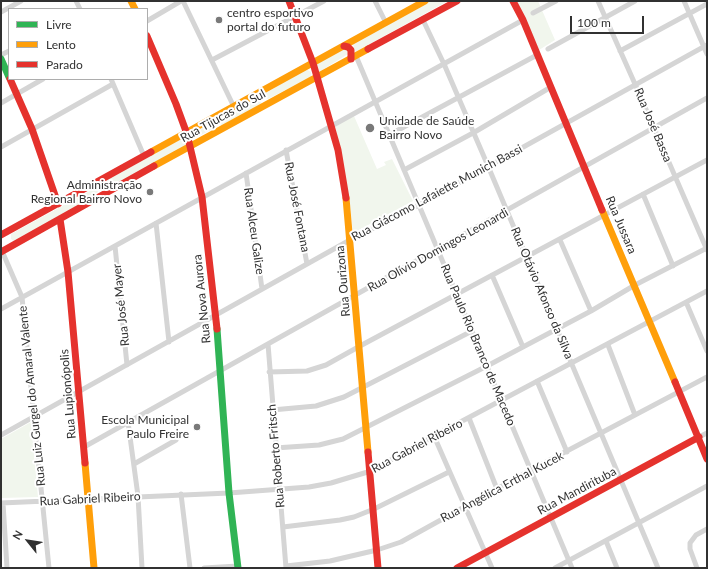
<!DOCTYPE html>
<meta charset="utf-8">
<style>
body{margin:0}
#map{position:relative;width:708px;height:569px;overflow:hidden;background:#fff;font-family:Lato,sans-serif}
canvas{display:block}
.frame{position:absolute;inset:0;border:2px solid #313131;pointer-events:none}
.legend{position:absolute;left:8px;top:8px;width:140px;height:72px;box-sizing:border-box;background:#fff;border:1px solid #adadad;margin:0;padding:5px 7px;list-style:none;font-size:12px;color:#313131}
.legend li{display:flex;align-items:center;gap:8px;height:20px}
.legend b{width:20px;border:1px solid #adadad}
.north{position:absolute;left:8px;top:521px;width:40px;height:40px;-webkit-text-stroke:3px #fff;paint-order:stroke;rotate:300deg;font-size:11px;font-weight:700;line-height:16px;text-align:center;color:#313131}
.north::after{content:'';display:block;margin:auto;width:14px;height:18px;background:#313131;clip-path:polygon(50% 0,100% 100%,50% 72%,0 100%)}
.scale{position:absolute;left:570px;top:16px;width:74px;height:18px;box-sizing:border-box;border:2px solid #313131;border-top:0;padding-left:5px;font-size:12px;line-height:14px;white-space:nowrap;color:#313131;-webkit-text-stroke:3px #fff;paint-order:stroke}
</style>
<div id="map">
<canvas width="708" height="569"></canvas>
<div class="frame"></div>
<ul class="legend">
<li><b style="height:5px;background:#30b455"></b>Livre</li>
<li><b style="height:5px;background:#ff9f0a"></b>Lento</li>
<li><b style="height:5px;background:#e5322d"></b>Parado</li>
</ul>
<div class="north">N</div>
<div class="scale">100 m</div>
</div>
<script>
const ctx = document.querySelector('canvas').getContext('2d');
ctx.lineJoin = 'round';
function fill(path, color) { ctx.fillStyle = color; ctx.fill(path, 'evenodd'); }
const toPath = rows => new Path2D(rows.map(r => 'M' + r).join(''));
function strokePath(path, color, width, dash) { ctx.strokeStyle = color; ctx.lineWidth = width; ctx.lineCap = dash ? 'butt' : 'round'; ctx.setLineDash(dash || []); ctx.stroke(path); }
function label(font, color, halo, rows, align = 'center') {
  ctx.font = font + ' Lato,sans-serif'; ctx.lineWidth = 4; ctx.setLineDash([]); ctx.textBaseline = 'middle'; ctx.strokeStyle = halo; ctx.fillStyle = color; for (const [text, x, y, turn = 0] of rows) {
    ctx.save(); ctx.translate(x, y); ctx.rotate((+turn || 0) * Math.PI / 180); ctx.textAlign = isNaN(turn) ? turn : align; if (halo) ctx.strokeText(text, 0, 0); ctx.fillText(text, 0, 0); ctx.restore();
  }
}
fill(toPath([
 [430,1,448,1,355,52,353,44],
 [517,1,538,1,555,40,539,50],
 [345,48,347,49,348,54,319,72,317,64],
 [306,69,311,72,311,77,268,99,266,98,266,93],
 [258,96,262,104,221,126,219,118],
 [354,116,377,169,386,165,384,162,392,159,413,201,353,233,350,205,334,127],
 [212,122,215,125,213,129,195,138,191,139,189,135],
 [183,138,186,146,105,190,101,183],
 [95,188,97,189,98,192,68,211,14,241,11,239,11,234],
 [31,422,38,497,1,498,1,439]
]), '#f1f6ed');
strokePath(toPath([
 [76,1,80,9],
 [183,1,234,107],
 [375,1,386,23],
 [598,1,635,84,707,250],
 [684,1,707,54],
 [1,12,21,1],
 [533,13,556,1],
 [423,20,444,64,488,166,658,568],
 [147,21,181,1],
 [548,49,635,1],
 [620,51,707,4],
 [1,55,9,51],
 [356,56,572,568],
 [212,60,324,1],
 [111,79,144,156],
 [1,103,43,79],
 [389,135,537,55],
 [1,147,113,84],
 [286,150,307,264],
 [404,170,473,133,551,87],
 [246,173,262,289],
 [643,194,673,266],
 [156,223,169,342],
 [560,240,591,311],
 [115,246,127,365],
 [2,251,22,297,49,568],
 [492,275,523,347],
 [686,302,707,351],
 [1,309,523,20],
 [268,344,286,568],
 [608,345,635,415],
 [269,372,307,371,326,365,360,346,707,160],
 [537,381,567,452],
 [272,410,316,406,344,397,472,331],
 [469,418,497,489],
 [128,422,138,496,142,568],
 [1,435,350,240,419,205,707,45],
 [434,436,492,568],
 [699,437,707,433],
 [84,447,707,98],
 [275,448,319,445,343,439,487,366,591,311,635,285,707,248],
 [134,464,176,440],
 [181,494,190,568],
 [1,503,229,493,309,487,331,483,371,471,434,436,707,291],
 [3,503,7,568],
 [283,527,340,520,354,517,374,509,449,472],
 [606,541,617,568],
 [286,566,330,561,377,550,401,542,531,470,707,377],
 [204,568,238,566],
 [555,568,707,486],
 [697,568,690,549,690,543,696,535,707,529]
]), '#d5d5d5', 5);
strokePath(toPath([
 [1,59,9,77],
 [217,329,229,493,238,568]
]), '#30b455', 7);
strokePath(toPath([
 [131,1,135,9],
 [151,152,425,1],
 [154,166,368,49],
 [346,198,368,452],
 [602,210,675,382],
 [85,463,94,568]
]), '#ff9f0a', 7);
strokePath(toPath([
 [289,1,313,63,338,150,346,198],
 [513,1,523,20,602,210],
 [147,36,176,104,187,134,202,197,217,329],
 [344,46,348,47,351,50,351,59],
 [368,49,457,1],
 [10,79,32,129,58,204],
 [60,219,68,272,85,463],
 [1,235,151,152],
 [1,252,154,166],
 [675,382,707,459],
 [368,452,378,568],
 [457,568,699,437]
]), '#e5322d', 7);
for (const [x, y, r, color] of [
 [219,20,4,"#797979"],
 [370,128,5,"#797979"],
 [150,192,4,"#797979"],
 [197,427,4,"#797979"]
]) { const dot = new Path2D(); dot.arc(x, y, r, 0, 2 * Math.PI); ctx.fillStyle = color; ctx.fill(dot); strokePath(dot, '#fff', 1.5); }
label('12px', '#313131', '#fff', [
 ["centro esportivo",227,13],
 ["portal do futuro",227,27],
 ["Unidade de Saúde",379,121],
 ["Bairro Novo",379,135],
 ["Administração",142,185,"right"],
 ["Regional Bairro Novo",142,199,"right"],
 ["Escola Municipal",189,420,"right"],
 ["Paulo Freire",189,434,"right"]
], 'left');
label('12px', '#313131', '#fff', [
 ["Rua Tijucas do Sul",223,116,-29],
 ["Rua José Bassa",653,125,67],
 ["Rua Giácomo Lafaiette Munich Bassi",437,193,-28],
 ["Rua José Fontana",297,207,79],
 ["Rua Jussara",621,225,67],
 ["Rua Alceu Galize",254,231,82],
 ["Rua Olívio Domingos Leonardi",438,250,-29],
 ["Rua Ourizona",343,281,-95],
 ["Rua Otávio Afonso da Silva",542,293,67],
 ["Rua Nova Aurora",202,299,-96],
 ["Rua José Mayer",121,305,-96],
 ["Rua Paulo Rio Branco de Macedo",478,345,67],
 ["Rua Lupionópolis",68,394,-95],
 ["Rua Luiz Gurgel do Amaral Valente",32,396,-96],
 ["Rua Gabriel Ribeiro",417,446,-28],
 ["Rua Roberto Fritsch",276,456,-95],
 ["Rua Angélica Erthal Kucek",502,487,-28],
 ["Rua Mandirituba",577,491,-28],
 ["Rua Gabriel Ribeiro",90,499,-3]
]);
</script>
